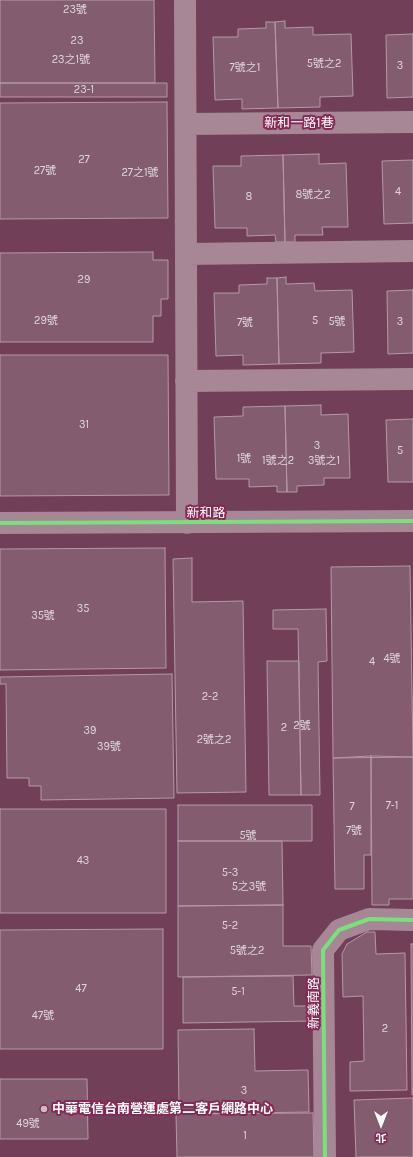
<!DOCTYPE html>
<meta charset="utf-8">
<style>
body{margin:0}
#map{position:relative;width:413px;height:1157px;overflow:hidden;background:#713f57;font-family:Karla,"Noto Sans TC",sans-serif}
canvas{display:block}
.north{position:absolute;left:361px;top:1105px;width:40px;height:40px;-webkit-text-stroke:3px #872956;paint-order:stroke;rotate:180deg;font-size:11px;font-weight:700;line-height:16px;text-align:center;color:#fff}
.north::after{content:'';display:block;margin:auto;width:14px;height:18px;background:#fff;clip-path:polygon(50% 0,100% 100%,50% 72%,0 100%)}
</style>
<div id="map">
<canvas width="413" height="1157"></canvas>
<div class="north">北</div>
</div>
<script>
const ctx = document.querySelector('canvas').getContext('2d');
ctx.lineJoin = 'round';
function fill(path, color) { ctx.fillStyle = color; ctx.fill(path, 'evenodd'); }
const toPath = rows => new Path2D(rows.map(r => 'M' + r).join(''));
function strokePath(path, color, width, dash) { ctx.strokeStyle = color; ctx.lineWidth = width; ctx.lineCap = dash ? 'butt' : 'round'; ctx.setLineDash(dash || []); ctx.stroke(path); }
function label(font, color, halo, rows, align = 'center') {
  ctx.font = font + ' Karla,"Noto Sans TC",sans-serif'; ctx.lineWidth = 4; ctx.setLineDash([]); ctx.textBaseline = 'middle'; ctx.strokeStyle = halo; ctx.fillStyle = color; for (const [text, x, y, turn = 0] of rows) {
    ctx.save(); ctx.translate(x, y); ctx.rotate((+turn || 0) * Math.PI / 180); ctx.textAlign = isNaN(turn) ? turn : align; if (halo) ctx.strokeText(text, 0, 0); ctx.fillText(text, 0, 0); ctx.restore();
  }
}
const building = toPath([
 [0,0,154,0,155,83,0,83,0,0],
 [285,21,285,28,313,27,313,35,351,34,353,96,320,97,320,107,278,108,275,22,285,21],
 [266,22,275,22,278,108,242,109,242,99,215,100,213,37,238,37,238,29,266,28,266,22],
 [413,34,413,97,387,98,386,35,413,34],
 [0,83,167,83,167,97,0,97,0,83],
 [167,102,168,218,0,219,0,103,167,102],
 [319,154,319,164,346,163,348,227,322,227,323,235,295,235,295,242,285,242,283,155,319,154],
 [283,155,285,242,276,242,275,235,247,236,247,228,215,228,213,166,241,166,241,156,283,155],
 [413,160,413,223,384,224,382,161,413,160],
 [153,252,153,260,168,260,168,299,161,299,161,316,153,316,153,342,0,342,0,253,153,252],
 [286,277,286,284,314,283,315,291,352,290,354,352,321,353,321,363,279,364,277,278,286,277],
 [267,278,277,278,279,364,243,365,243,355,216,356,214,293,239,293,239,285,267,284,267,278],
 [413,290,413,353,388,354,387,291,413,290],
 [0,355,168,355,169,495,0,496,0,355],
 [321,405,321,415,348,414,350,478,324,478,324,485,297,486,297,492,287,492,285,406,321,405],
 [285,406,287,492,277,492,277,486,249,487,249,479,216,479,214,417,243,416,243,407,285,406],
 [413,419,413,482,388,482,386,420,413,419],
 [165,548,166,668,0,670,0,549,165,548],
 [192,558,192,602,243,601,246,792,177,793,173,559,192,558],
 [410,566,413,757,333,758,331,567,410,566],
 [326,609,327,661,318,662,320,795,301,795,298,629,273,629,273,610,326,609],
 [267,661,299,661,301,795,269,795,267,661],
 [172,674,174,798,41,800,41,786,29,786,29,778,7,778,6,684,0,684,0,677,172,674],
 [371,756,413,757,413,899,389,899,389,905,372,905,371,756],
 [371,756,371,855,364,855,364,889,335,889,333,758,371,756],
 [178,805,312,805,312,841,178,841,178,805],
 [0,809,166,809,166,913,0,913,0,809],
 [178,841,282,841,283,905,178,906,178,841],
 [283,905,283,946,311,946,312,975,178,977,178,906,283,905],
 [163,929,163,1049,0,1049,0,930,163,929],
 [367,932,375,932,376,954,405,953,407,1090,350,1091,350,1062,364,1061,363,996,343,997,342,954,347,944,367,932],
 [411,944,413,944,413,1095,412,1095,411,944],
 [293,976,294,1006,314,1006,314,1021,183,1023,183,977,293,976],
 [254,1029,255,1071,308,1070,309,1112,179,1114,178,1030,254,1029],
 [0,1079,87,1079,88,1139,0,1139,0,1079],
 [413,1098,413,1157,356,1157,354,1100,413,1098],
 [313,1113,314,1157,177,1157,176,1114,313,1113]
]);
fill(building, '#845c6f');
strokePath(building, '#b599a6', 1);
strokePath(toPath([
 [185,0,187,523],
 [186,124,413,122],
 [186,254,413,251],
 [186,381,413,379],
 [0,523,413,521],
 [325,1157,323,950,339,930,369,919,413,920]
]), '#a78695', 22);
strokePath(toPath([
 [0,523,413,521],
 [325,1157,323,950,339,930,369,919,413,920]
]), '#77e17e', 4);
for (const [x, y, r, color] of [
 [44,1109,4,"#cdbcc4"]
]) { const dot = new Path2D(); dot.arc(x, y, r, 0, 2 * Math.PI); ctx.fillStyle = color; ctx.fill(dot); strokePath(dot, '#872956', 1.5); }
label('11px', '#e0d6db', null, [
 ["23號",75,10],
 ["23",77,41],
 ["23之1號",71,60],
 ["5號之2",324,64],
 ["3",400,66],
 ["7號之1",245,68],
 ["23-1",84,90],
 ["27",84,160],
 ["27號",45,171],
 ["27之1號",140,173],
 ["4",398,192],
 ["8號之2",313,195],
 ["8",249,197],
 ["29",84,280],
 ["29號",46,321],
 ["5",315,321],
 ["5號",337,322],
 ["3",400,322],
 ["7號",245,323],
 ["31",84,425],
 ["3",317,446],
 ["5",400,451],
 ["1號",244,459],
 ["1號之2",278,461],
 ["3號之1",324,461],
 ["35",83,609],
 ["35號",43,616],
 ["4號",392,659],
 ["4",372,662],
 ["2-2",210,697],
 ["2號",302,726],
 ["2",284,728],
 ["39",90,731],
 ["2號之2",214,740],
 ["39號",109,747],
 ["7-1",392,806],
 ["7",352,807],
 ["7號",354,831],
 ["5號",248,836],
 ["43",83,861],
 ["5-3",230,873],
 ["5之3號",249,887],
 ["5-2",230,926],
 ["5號之2",247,951],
 ["47",81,989],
 ["5-1",238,992],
 ["47號",43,1016],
 ["2",385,1029],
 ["3",244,1091],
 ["49號",28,1124],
 ["1",245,1136]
]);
label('13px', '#fff', '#872956', [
 ["新和一路1巷",299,123],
 ["新和路",206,513],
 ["新義南路",314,1003,-90]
]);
label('bold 13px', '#fff', '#872956', [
 ["中華電信台南營運處第二客戶網路中心",52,1109]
], 'left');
</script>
